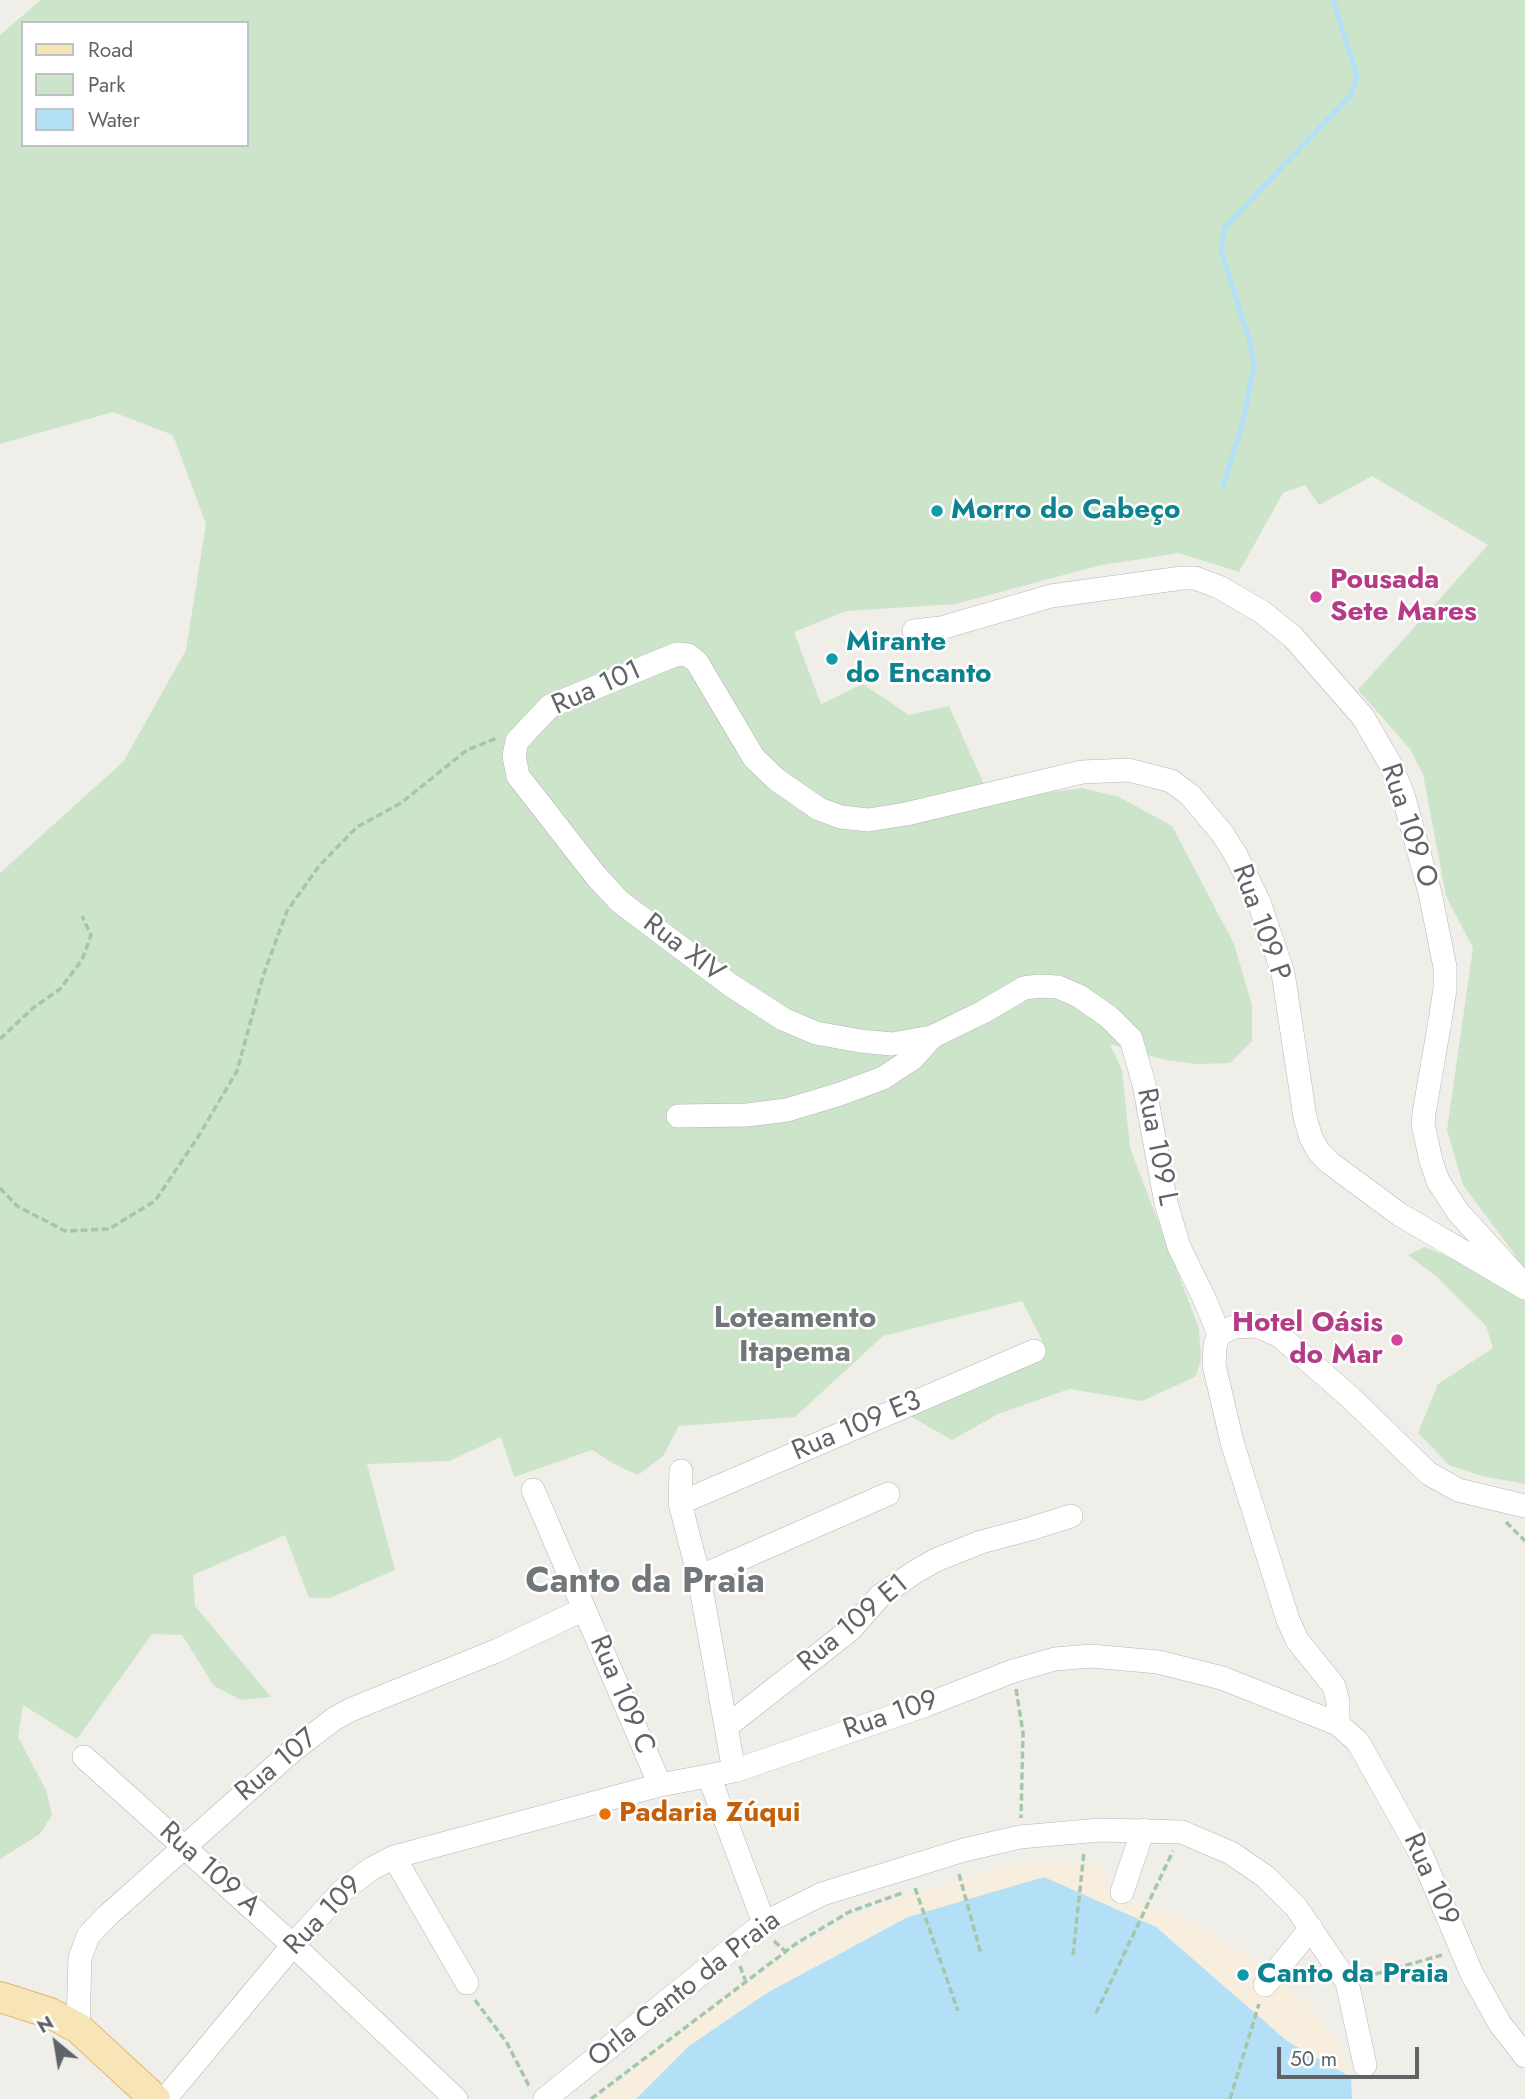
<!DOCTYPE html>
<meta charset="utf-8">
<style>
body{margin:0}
#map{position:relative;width:1525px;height:2099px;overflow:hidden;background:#f0eee9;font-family:Jost,sans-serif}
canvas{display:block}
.legend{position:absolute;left:21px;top:21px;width:228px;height:126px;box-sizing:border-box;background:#fff;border:2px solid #bfc1c2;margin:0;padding:9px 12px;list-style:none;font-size:21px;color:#606467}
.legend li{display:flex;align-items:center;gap:14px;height:35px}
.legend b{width:35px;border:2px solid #bfc1c2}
.north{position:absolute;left:21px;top:2008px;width:70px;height:70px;-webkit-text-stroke:5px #fff;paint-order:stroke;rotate:330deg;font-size:19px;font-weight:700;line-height:28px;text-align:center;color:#606467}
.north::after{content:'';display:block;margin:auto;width:24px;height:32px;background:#606467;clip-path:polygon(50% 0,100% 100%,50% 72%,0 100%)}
.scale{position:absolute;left:1277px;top:2047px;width:142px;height:32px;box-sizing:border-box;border:4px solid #606467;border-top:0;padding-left:9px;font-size:21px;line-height:24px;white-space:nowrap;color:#606467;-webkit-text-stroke:5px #fff;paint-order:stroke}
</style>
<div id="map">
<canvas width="1525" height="2099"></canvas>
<ul class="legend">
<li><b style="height:9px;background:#f7e5b7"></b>Road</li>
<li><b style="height:19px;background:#cce4c9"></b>Park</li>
<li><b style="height:19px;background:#b3e0f6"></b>Water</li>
</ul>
<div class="north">N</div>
<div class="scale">50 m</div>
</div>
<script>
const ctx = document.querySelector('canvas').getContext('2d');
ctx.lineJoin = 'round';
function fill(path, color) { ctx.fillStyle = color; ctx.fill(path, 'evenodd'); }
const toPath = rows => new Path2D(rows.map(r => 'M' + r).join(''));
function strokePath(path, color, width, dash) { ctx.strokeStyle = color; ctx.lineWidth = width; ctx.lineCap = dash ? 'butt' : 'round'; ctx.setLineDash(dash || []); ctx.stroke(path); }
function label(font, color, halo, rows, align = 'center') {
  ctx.font = font + ' Jost,sans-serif'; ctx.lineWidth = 5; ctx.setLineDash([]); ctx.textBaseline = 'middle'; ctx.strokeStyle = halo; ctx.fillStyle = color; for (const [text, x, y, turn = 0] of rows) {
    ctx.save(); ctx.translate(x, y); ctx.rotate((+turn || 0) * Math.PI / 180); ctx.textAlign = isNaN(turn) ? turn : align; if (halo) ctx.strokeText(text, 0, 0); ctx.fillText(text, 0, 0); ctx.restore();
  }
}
fill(toPath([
 [41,0,1525,0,1525,1484,1482,1476,1449,1465,1418,1433,1438,1384,1493,1348,1486,1326,1437,1277,1408,1255,1425,1247,1482,1271,1516,1256,1463,1185,1447,1130,1473,948,1446,896,1423,774,1410,749,1358,690,1488,545,1372,476,1319,505,1305,485,1283,493,1239,572,1178,553,1097,566,956,604,846,611,794,632,821,704,863,684,909,715,949,706,991,800,1082,788,1119,797,1172,826,1234,944,1252,1005,1252,1041,1230,1063,1197,1064,1165,1060,1110,1044,1122,1070,1130,1148,1199,1328,1201,1360,1195,1377,1142,1401,1069,1389,998,1414,952,1440,908,1415,1007,1373,1044,1344,1022,1301,883,1336,795,1417,679,1426,663,1456,638,1475,614,1464,592,1450,514,1477,501,1437,449,1461,367,1464,395,1570,330,1598,309,1598,285,1535,193,1575,195,1606,271,1697,241,1700,214,1686,182,1635,152,1634,77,1739,23,1705,18,1737,46,1790,52,1815,40,1834,0,1859,0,873,124,761,186,650,206,524,173,435,113,412,0,444,0,35],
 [23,23,247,23,247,145,23,145]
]), '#cce4c9');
fill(toPath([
 [1035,1862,1091,1863,1104,1869,1110,1892,1190,1921,1253,1958,1311,2007,1338,2043,1351,2077,1287,2041,1156,1927,1044,1877,908,1917,767,1993,689,2046,636,2099,598,2099,717,2005,795,1950,846,1920,906,1897,1003,1867]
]), '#f7eedd');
fill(toPath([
 [1044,1877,1156,1927,1287,2041,1351,2077,1352,2099,636,2099,689,2046,767,1993,908,1917]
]), '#b3e0f6');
strokePath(toPath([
 [1223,487,1243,422,1254,365,1250,342,1221,251,1225,227,1351,95,1357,76,1333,0]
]), '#b3e0f6', 5);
const minor = toPath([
 [914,631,941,628,1051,596,1182,578,1195,578,1219,587,1262,612,1293,637,1363,717,1392,767,1404,798,1430,893,1445,967,1445,989,1440,1021,1424,1113,1423,1124,1431,1161,1438,1181,1458,1212,1519,1279],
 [932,1037,892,1044,860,1041,816,1033,783,1019,729,984,619,901,596,876,518,776,514,756,517,741,550,706,677,654,688,655,697,662,754,758,777,780,819,809,841,817,868,820,906,814,1082,772,1129,770,1171,781,1190,795,1222,833,1236,855,1259,902,1283,973,1305,1117,1311,1138,1319,1152,1330,1163,1399,1214,1525,1288],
 [678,1116,747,1115,787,1110,840,1094,883,1078,912,1059,932,1037,983,1012,1024,988,1039,986,1058,987,1079,996,1109,1017,1131,1039,1144,1084,1166,1203,1179,1247,1204,1298,1219,1334,1215,1345,1214,1365,1232,1442,1288,1620,1297,1640,1334,1686,1338,1702,1338,1724],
 [1219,1334,1234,1327,1257,1326,1280,1336,1351,1398,1428,1473,1458,1490,1525,1506],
 [681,1471,680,1503,699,1577,734,1771],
 [533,1490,660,1785],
 [680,1503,1034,1351],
 [699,1577,888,1494],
 [727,1726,850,1630,880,1596,915,1572,936,1560,981,1542,1030,1529,1071,1516],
 [84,1757,293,1945,456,2099],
 [709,1776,764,1923],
 [394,1857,467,1983],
 [1122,1892,1143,1830],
 [1265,1985,1311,1928],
 [78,2028,80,1958,88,1936,107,1916,291,1752,334,1719,350,1710,496,1651,584,1609],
 [165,2099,293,1945,342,1891,371,1869,394,1857,660,1785,734,1771,926,1705,1013,1671,1055,1659,1091,1656,1158,1662,1222,1678,1338,1724,1358,1742,1422,1856,1471,1972,1500,2024,1525,2056],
 [545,2099,764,1923,822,1894,964,1850,1020,1837,1100,1830,1182,1832,1231,1853,1266,1877,1296,1907,1347,1982,1365,2065]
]);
const major = toPath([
 [0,1997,50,2013,78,2028,155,2099]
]);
strokePath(minor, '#b4b6b9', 24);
strokePath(major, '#e2b66f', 32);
strokePath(toPath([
 [0,1039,33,1008,60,989,82,960,91,935,82,916],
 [0,1188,17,1206,65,1231,109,1229,155,1201,198,1137,237,1071,263,976,287,911,319,866,357,827,401,803,467,750,497,738],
 [1506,1522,1525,1541],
 [1016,1689,1023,1733,1021,1818],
 [959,1874,981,1954],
 [915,1888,958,2011],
 [774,1941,785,1951],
 [1073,1955,1084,1852],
 [740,1966,745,1980],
 [1365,1977,1442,1955],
 [475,2000,507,2043,530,2088],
 [1096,2013,1173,1851],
 [591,2099,797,1943,849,1912,902,1893],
 [1230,2099,1259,2004]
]), '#a4c7aa', 3.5, [7, 3.5]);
strokePath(minor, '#fff', 23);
strokePath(major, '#f7e5b7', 30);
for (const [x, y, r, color] of [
 [937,511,7,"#0f9aa8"],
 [1316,597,7,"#d1479c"],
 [832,659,7,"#0f9aa8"],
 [1397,1340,7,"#d1479c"],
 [605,1814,7,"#e8710a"],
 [1243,1975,7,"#0f9aa8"]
]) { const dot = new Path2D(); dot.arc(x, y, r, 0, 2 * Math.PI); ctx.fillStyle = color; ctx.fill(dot); strokePath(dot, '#fff', 2.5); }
label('bold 28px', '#0d838f', '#fff', [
 ["Morro do Cabeço",951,511],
 ["Mirante",846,643],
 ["do Encanto",846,675],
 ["Canto da Praia",1257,1975]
], 'left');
label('bold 28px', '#b23c85', '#fff', [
 ["Pousada",1330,581],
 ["Sete Mares",1330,613],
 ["Hotel Oásis",1383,1324,"right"],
 ["do Mar",1383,1356,"right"]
], 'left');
label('28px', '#606467', '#fff', [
 ["Rua 101",597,689,-24],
 ["Rua 109 O",1408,826,72],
 ["Rua 109 P",1260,923,70],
 ["Rua XIV",683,949,37],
 ["Rua 109 L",1156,1147,79],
 ["Rua 109 E3",857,1427,-23],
 ["Rua 109 E1",854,1624,-40],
 ["Rua 109 C",621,1695,67],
 ["Rua 109",891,1716,-19],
 ["Rua 107",277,1766,-40],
 ["Rua 109 A",209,1870,42],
 ["Rua 109",1430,1880,66],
 ["Rua 109",324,1916,-46],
 ["Orla Canto da Praia",685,1990,-38]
]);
label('bold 28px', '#c56008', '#fff', [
 ["Padaria Zúqui",619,1814]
], 'left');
label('bold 30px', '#717679', '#fff', [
 ["Loteamento",795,1320],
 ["Itapema",795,1354]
]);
label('bold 35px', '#717679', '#fff', [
 ["Canto da Praia",645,1584]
]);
</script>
